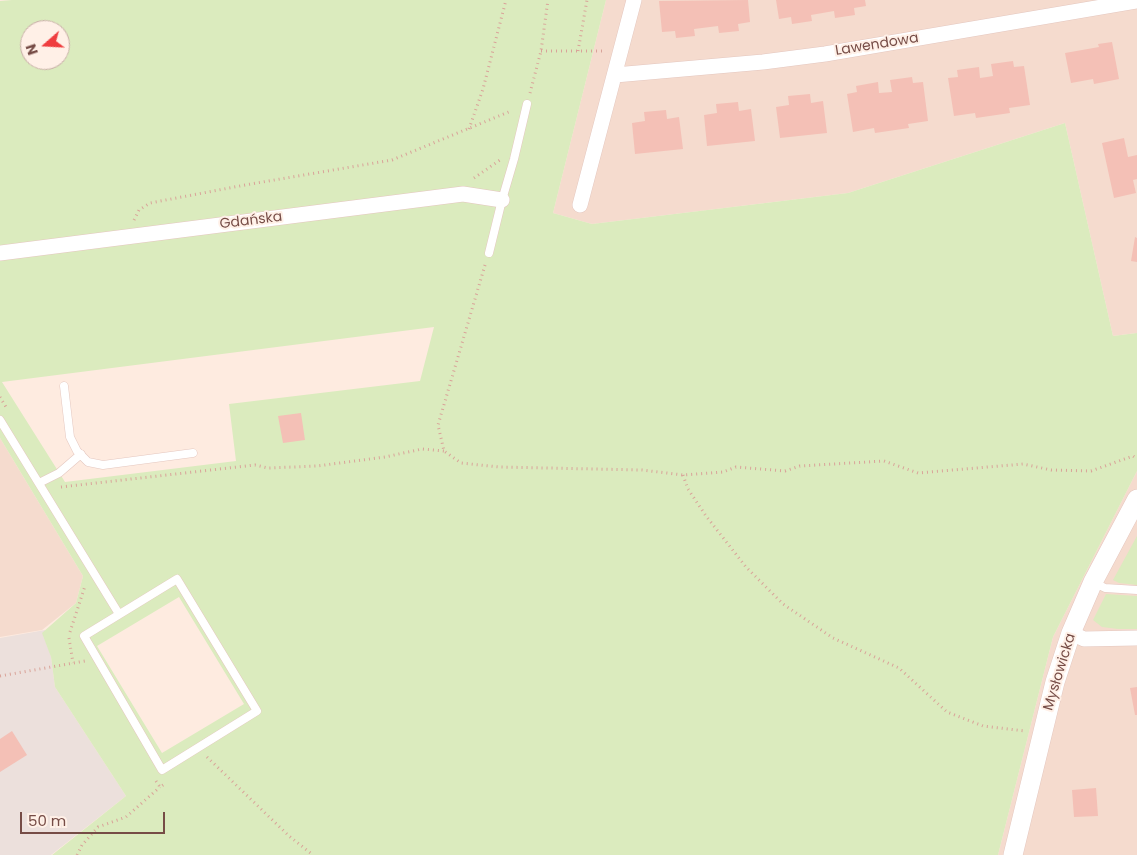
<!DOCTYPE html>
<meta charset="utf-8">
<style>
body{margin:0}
#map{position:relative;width:1137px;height:855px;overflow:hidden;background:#feebe0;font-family:Poppins,sans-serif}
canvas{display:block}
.north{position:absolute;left:20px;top:20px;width:50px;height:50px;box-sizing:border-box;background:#fff0e7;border:1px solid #c8aea7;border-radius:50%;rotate:251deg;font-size:14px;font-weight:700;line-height:20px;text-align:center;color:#764c46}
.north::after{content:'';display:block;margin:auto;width:18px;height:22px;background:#ef3d3f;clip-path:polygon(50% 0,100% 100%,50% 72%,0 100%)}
.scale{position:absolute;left:20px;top:812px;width:145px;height:22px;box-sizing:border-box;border:2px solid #764c46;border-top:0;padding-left:6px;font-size:15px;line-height:18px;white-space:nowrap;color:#764c46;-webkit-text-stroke:4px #fff0e7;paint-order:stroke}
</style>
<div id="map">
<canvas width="1137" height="855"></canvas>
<div class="north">N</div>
<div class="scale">50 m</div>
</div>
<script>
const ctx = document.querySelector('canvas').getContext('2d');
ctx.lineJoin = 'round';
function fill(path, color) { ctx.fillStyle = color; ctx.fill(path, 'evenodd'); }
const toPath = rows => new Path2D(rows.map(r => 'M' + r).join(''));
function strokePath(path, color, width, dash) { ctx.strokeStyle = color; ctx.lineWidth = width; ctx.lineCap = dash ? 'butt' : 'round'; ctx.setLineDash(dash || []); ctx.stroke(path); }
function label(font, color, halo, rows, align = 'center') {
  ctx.font = font + ' Poppins,sans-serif'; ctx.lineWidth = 4; ctx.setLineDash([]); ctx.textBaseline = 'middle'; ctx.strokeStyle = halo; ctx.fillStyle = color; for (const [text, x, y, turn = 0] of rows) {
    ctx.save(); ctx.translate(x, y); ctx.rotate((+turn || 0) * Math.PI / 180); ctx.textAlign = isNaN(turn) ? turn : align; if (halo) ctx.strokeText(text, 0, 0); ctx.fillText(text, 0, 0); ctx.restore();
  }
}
fill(toPath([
 [606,0,1137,0,1137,333,1113,336,1065,123,848,193,592,224,553,213],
 [0,438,83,576,76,603,42,630,0,637],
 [1137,471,1137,855,998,855,1053,637]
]), '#f5dbce');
fill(toPath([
 [45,630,51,657,55,687,126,796,51,855,0,855,0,638]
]), '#ece0dc');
fill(toPath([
 [12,0,606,0,553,213,592,224,848,193,1065,123,1113,336,1137,333,1137,471,1053,637,998,855,52,855,126,796,55,687,51,657,42,633,76,603,83,576,0,438,0,1],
 [30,30,60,30,60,60,30,60],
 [434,327,420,381,229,404,236,461,65,482,2,382],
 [179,597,244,704,162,753,97,646],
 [1137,536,1137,585,1119,583,1113,580],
 [1106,594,1137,596,1137,629,1118,629,1102,627,1093,620]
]), '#dbebbe');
fill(toPath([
 [748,0,750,22,738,24,739,31,719,33,718,26,694,29,695,36,676,38,675,31,662,32,659,1],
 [776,0,865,0,866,6,854,8,855,15,835,18,834,11,811,15,812,21,792,24,791,17,779,19],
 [1112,42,1119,79,1094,84,1093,79,1071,83,1065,53,1099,47,1098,44],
 [1013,61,1014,67,1024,66,1030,105,1009,108,1010,113,976,118,975,113,954,116,948,78,958,77,957,70,979,67,980,78,987,77,993,76,991,64],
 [912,77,913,83,923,82,928,121,908,124,909,128,875,133,874,128,853,132,847,94,857,92,856,86,878,82,879,93,892,92,890,80],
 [810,94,811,103,823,101,827,133,780,138,776,107,789,105,788,96],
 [738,102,739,111,751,109,755,141,707,146,704,115,717,113,716,104],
 [666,110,667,119,679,117,683,149,635,154,632,123,645,121,644,112],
 [1124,138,1128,157,1137,155,1137,179,1133,180,1136,193,1114,198,1102,143],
 [1135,237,1137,238,1137,262,1131,261],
 [301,413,305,440,283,443,278,416],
 [1137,687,1137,715,1135,715,1130,688],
 [12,731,27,755,0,772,0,739],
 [1096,788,1098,816,1074,817,1072,790]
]), '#f4c0b6');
const service = toPath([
 [489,253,502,200,514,159,527,104],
 [64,386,70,437,77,451,88,462,103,465,193,453],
 [0,420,119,614],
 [39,483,59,473,81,454],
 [177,579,257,711,162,770,84,636,177,579],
 [1093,582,1105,588,1137,590]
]);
const minor = toPath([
 [615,75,763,62,825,54,1137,1],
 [580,205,634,0],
 [0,253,463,194,502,200],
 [1071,633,1084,639,1137,638]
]);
const tertiary = toPath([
 [1013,855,1055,682,1071,633,1093,582,1137,499]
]);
strokePath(service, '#e4c7bf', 9);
strokePath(minor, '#e4c7bf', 16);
strokePath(tertiary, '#e4c7bf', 20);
strokePath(toPath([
 [541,51,605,51],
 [578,51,587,0],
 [530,93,541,51,548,0],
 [469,129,483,89,506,0],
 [474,178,500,160],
 [134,220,139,210,150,203,245,185,392,160,511,111],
 [485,265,438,425,444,451,461,463,499,467,642,470,683,475,723,472,736,467,785,471,800,466,884,461,918,473,1023,464,1051,470,1091,471,1133,456,1137,459],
 [0,397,6,407],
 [683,475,688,489,706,516,746,567,783,604,833,638,899,668,947,712,983,726,1025,731],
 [61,487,255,465,268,468,317,466,385,457,422,449,444,451],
 [70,632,85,586],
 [69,638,73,663],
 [0,676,85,661],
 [207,757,289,836,313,855],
 [156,781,160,787,166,783],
 [77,855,82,845,98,827,126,817,160,787]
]), '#d9a399', 3, [1, 4]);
strokePath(service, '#fff', 8);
strokePath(minor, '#fff', 15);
strokePath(tertiary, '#fff', 19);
label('14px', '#764c46', '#fff0e7', [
 ["Lawendowa",877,45,-9],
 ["Gdańska",251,221,-7],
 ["Mysłowicka",1060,672,-73]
]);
</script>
